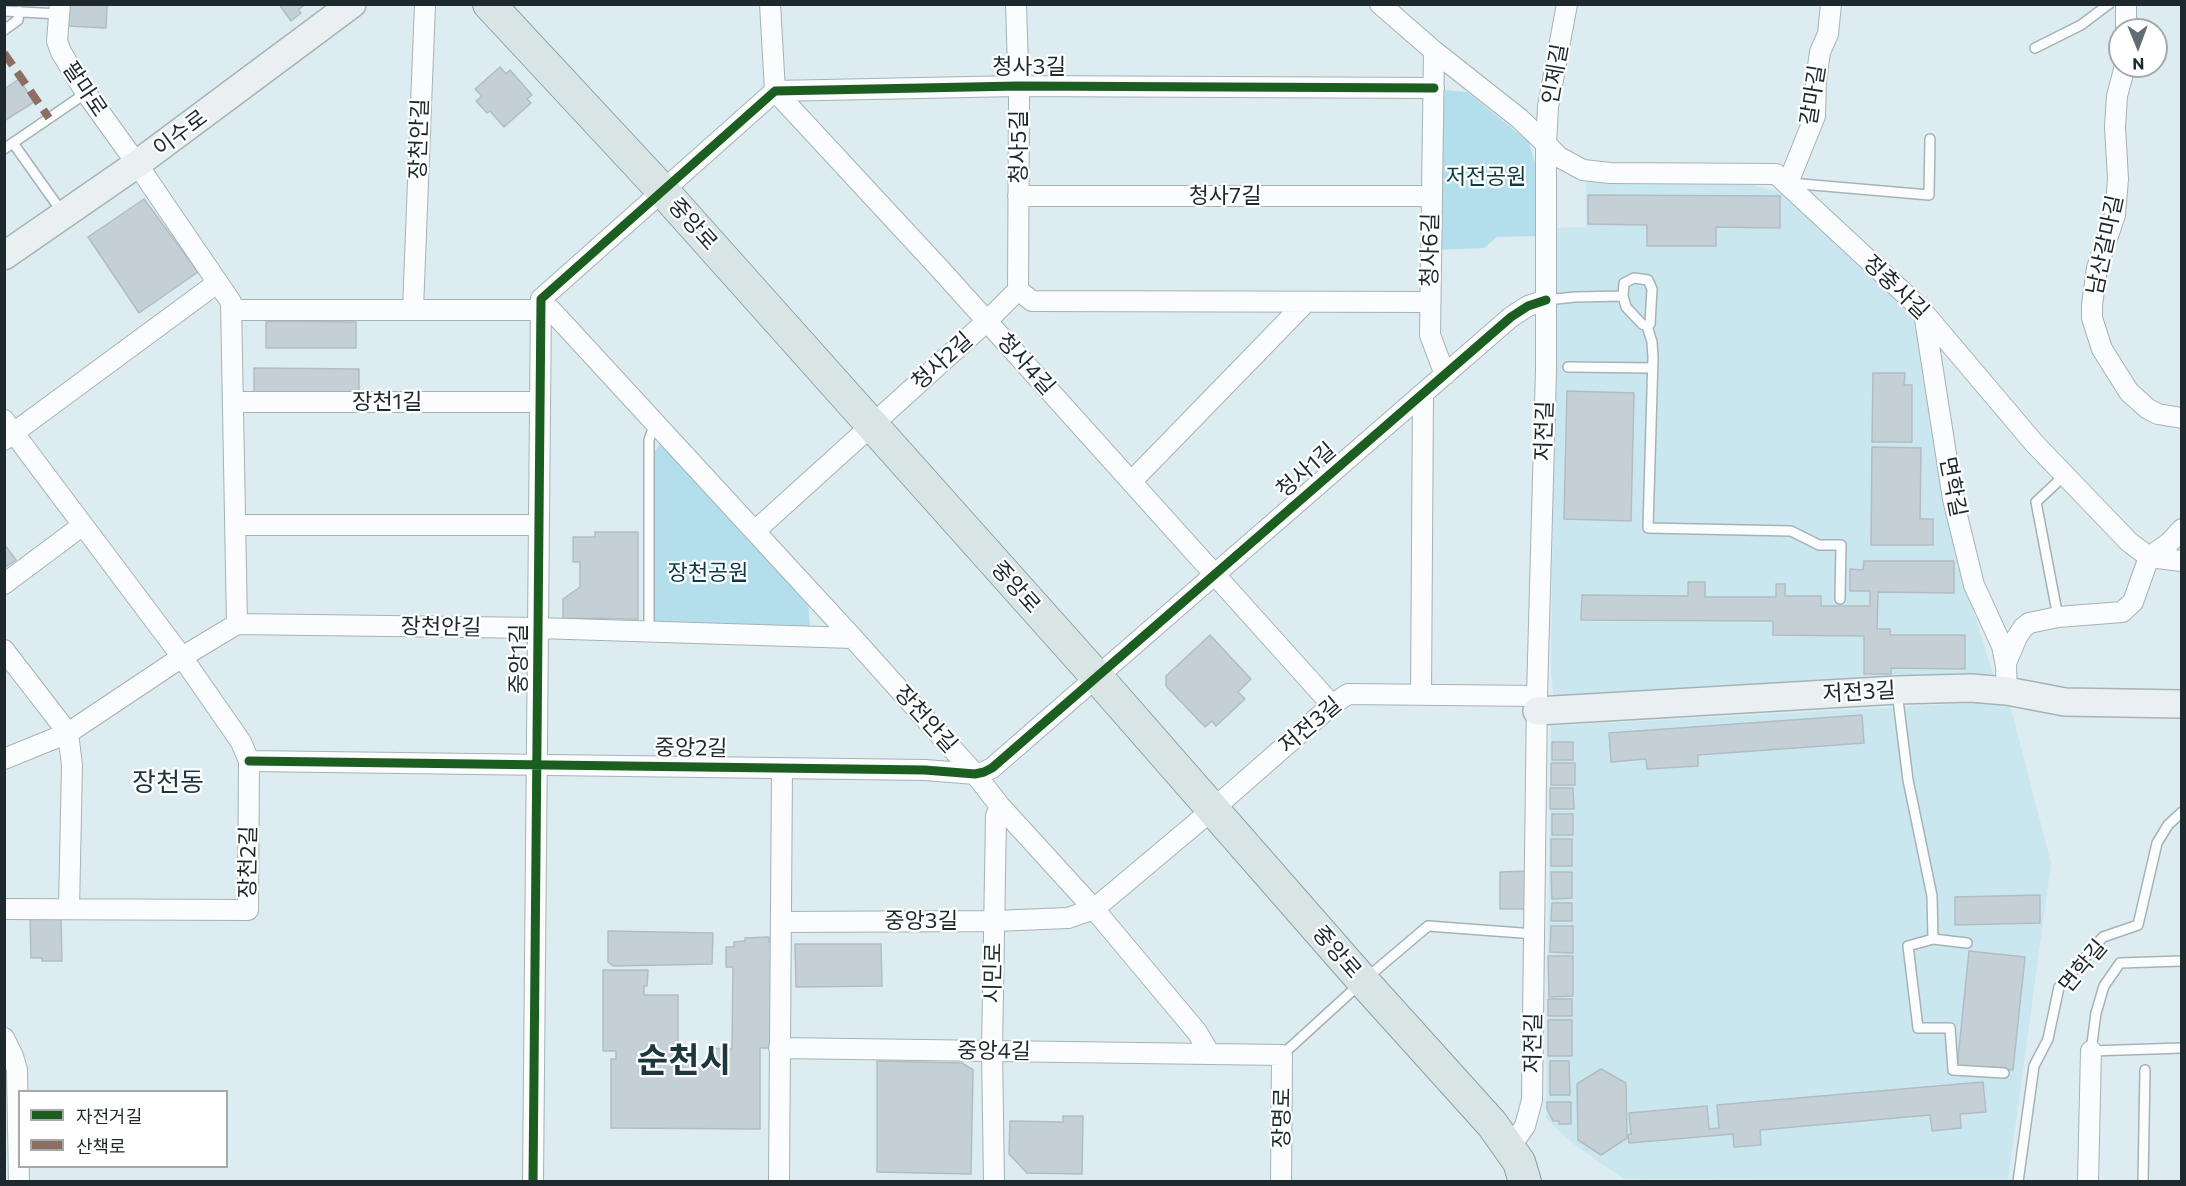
<!DOCTYPE html>
<meta charset="utf-8">
<style>
body{margin:0}
#map{position:relative;width:2186px;height:1186px;overflow:hidden;background:#dcecf1;font-family:Commissioner,"Noto Sans KR",sans-serif}
canvas{display:block}
.frame{position:absolute;inset:0;border:6px solid #1d292c;pointer-events:none}
.legend{position:absolute;left:18px;top:1090px;width:210px;height:78px;box-sizing:border-box;background:#fff;border:2px solid #a5a9ab;margin:0;padding:8px 10px;list-style:none;font-size:18px;color:#1d292c}
.legend li{display:flex;align-items:center;gap:12px;height:30px}
.legend b{width:30px;border:2px solid #a5a9ab}
.north{position:absolute;left:2108px;top:18px;width:60px;height:60px;box-sizing:border-box;background:#fff;border:2px solid #a5a9ab;border-radius:50%;rotate:179deg;font-size:16px;font-weight:700;line-height:24px;text-align:center;color:#1d292c}
.north::after{content:'';display:block;margin:auto;width:21px;height:27px;background:#606d71;clip-path:polygon(50% 0,100% 100%,50% 72%,0 100%)}
</style>
<div id="map">
<canvas width="2186" height="1186"></canvas>
<div class="frame"></div>
<ul class="legend">
<li><b style="height:8px;background:#1b5e20"></b>자전거길</li>
<li><b style="height:8px;background:#8d6e63"></b>산책로</li>
</ul>
<div class="north">N</div>
</div>
<script>
const ctx = document.querySelector('canvas').getContext('2d');
ctx.lineJoin = 'round';
function fill(path, color) { ctx.fillStyle = color; ctx.fill(path, 'evenodd'); }
const toPath = rows => new Path2D(rows.map(r => 'M' + r).join(''));
function strokePath(path, color, width, dash) { ctx.strokeStyle = color; ctx.lineWidth = width; ctx.lineCap = dash ? 'butt' : 'round'; ctx.setLineDash(dash || []); ctx.stroke(path); }
function label(font, color, halo, rows, align = 'center') {
  ctx.font = font + ' Commissioner,"Noto Sans KR",sans-serif'; ctx.lineWidth = 4.5; ctx.setLineDash([]); ctx.textBaseline = 'middle'; ctx.strokeStyle = halo; ctx.fillStyle = color; for (const [text, x, y, turn = 0] of rows) {
    ctx.save(); ctx.translate(x, y); ctx.rotate((+turn || 0) * Math.PI / 180); ctx.textAlign = isNaN(turn) ? turn : align; if (halo) ctx.strokeText(text, 0, 0); ctx.fillText(text, 0, 0); ctx.restore();
  }
}
fill(toPath([
 [1586,182,1749,184,1778,192,1791,200,1910,310,1916,320,1962,574,1993,674,1974,678,1554,701,1551,669,1556,228,1586,227],
 [2009,701,2051,863,2008,1181,1624,1179,1575,1145,1546,1119,1551,726]
]), '#cae6ef');
fill(toPath([
 [1444,90,1467,92,1529,142,1537,171,1537,236,1497,237,1484,248,1434,250,1438,93],
 [660,444,808,599,810,629,653,628,654,453]
]), '#b3dfed');
const building = toPath([
 [68,4,107,4,106,28,67,26,68,4],
 [279,4,306,4,298,10,301,13,291,21,279,4],
 [500,67,506,74,510,70,532,95,527,99,531,103,504,127,490,111,487,113,476,101,482,96,475,89,500,67],
 [19,79,34,102,4,121,4,89,19,79],
 [1588,195,1780,196,1780,228,1716,227,1716,246,1647,246,1647,225,1588,224,1588,195],
 [144,199,198,272,139,313,88,237,144,199],
 [266,321,356,322,356,348,266,348,266,321],
 [254,368,359,369,359,395,254,395,254,368],
 [1873,373,1905,373,1904,385,1912,385,1912,442,1872,442,1873,373],
 [1567,391,1634,393,1631,521,1564,519,1567,391],
 [1872,447,1921,448,1920,519,1933,519,1933,545,1871,545,1872,447],
 [595,532,638,532,638,619,563,618,563,599,580,587,580,562,573,562,573,537,595,537,595,532],
 [4,544,16,560,4,568,4,544],
 [1864,561,1954,561,1954,593,1878,592,1877,629,1890,629,1890,635,1965,635,1965,669,1891,668,1891,674,1864,674,1864,636,1773,635,1773,621,1581,620,1582,595,1688,596,1688,582,1705,582,1705,597,1776,597,1776,584,1785,584,1785,596,1821,596,1821,606,1870,606,1870,591,1850,591,1850,569,1863,570,1864,561],
 [1210,635,1251,679,1238,692,1245,699,1216,726,1212,721,1205,727,1166,686,1166,676,1210,635],
 [1862,715,1864,743,1698,755,1698,766,1647,769,1646,759,1611,762,1609,733,1862,715],
 [1552,742,1573,742,1573,760,1552,760,1552,742],
 [1551,763,1575,763,1575,785,1551,785,1551,763],
 [1550,788,1573,788,1574,809,1550,809,1550,788],
 [1552,814,1573,814,1573,835,1552,835,1552,814],
 [1551,839,1572,839,1572,866,1551,866,1551,839],
 [1530,871,1530,909,1500,909,1500,872,1530,871],
 [1551,872,1572,872,1572,898,1552,899,1551,872],
 [2040,895,2040,923,1955,925,1955,897,2040,895],
 [1552,903,1572,903,1572,921,1551,921,1552,903],
 [30,917,61,917,62,961,42,961,42,958,31,958,30,917],
 [1551,926,1573,926,1573,953,1550,952,1551,926],
 [608,931,713,933,712,964,613,966,608,962,608,931],
 [769,937,769,942,775,942,779,1048,760,1048,760,1129,611,1128,611,1059,616,1059,616,1051,603,1051,603,970,648,970,647,986,644,986,644,995,678,995,678,1056,692,1056,691,1069,708,1069,708,1048,732,1049,733,967,726,967,726,947,734,947,734,942,745,941,745,938,769,937],
 [795,944,881,944,882,986,796,987,795,944],
 [1969,951,2025,957,2013,1070,1987,1067,1986,1075,1957,1068,1969,951],
 [1548,956,1573,956,1573,996,1549,997,1548,956],
 [1548,999,1572,999,1572,1016,1548,1016,1548,999],
 [1548,1020,1572,1020,1572,1056,1548,1056,1548,1020],
 [877,1061,962,1063,973,1070,971,1174,877,1172,877,1061],
 [1550,1061,1569,1061,1570,1095,1550,1095,1550,1061],
 [1601,1069,1626,1083,1627,1138,1601,1155,1578,1140,1577,1084,1601,1069],
 [1983,1082,1986,1112,1960,1114,1961,1128,1932,1131,1930,1115,1760,1130,1761,1145,1734,1147,1733,1134,1629,1143,1628,1135,1631,1134,1629,1113,1707,1106,1709,1129,1719,1128,1717,1105,1983,1082],
 [1547,1102,1571,1102,1571,1124,1559,1124,1559,1121,1553,1121,1547,1109,1547,1102],
 [1063,1116,1083,1116,1082,1174,1027,1173,1009,1154,1010,1121,1063,1122,1063,1116]
]);
fill(building, '#c5d0d6');
strokePath(building, '#b1bdc2', 1.5);
const lane = toPath([
 [4,11,59,14],
 [4,30,18,20,19,11],
 [2035,48,2081,25,2109,4],
 [13,143,62,212],
 [4,149,86,93],
 [1790,183,1929,195,1930,139],
 [1634,278,1648,280,1652,289,1650,324,1647,326,1642,324,1626,307,1623,296,1624,283,1634,278],
 [1546,300,1575,297,1623,296],
 [1647,326,1652,342,1653,357,1648,528,1791,531,1819,545,1841,545,1840,599],
 [1568,367,1652,368],
 [2058,617,2036,502,2066,474],
 [649,632,649,440,655,423],
 [1897,692,1908,780,1932,896,1933,939,1967,943],
 [1933,939,1908,946,1918,1028,1950,1028,1953,1070,2004,1073],
 [2182,961,2120,963,2104,986,2096,1013,2091,1051,2182,1048],
 [1282,1055,1363,981,1428,926,1535,934],
 [2018,1182,2034,1066,2048,1039,2059,987,2103,937,2138,925,2157,843,2168,825,2182,812],
 [2143,1182,2145,1070]
]);
const street = toPath([
 [60,4,57,41,61,52,86,93,137,164,231,302,237,624],
 [770,4,775,91,940,269,1332,705],
 [1016,4,1019,100,1018,290],
 [1380,4,1434,51,1520,119,1546,144,1546,370,1537,696,1532,1100,1525,1126,1510,1147],
 [1567,4,1548,107,1546,144,1559,157,1583,170,1610,173,1776,174,1919,307,2034,443,2129,542,2149,557,2182,561],
 [2126,30,2126,4],
 [1434,51,1430,335,1445,375],
 [2125,66,2117,96,2115,127,2118,179,2115,215,2097,268,2092,305,2092,318,2102,349,2129,392,2148,409,2158,414,2182,418],
 [1788,183,1815,116,1816,81,1820,52,1828,34,1831,4],
 [1018,196,1431,196],
 [1018,290,1032,301,1429,302],
 [413,309,425,4],
 [232,310,551,310,853,638,975,774,1000,806,996,816,992,1050,994,1182],
 [1924,313,1953,499,1974,585,2002,646,2006,666,2007,691],
 [234,402,540,402],
 [4,420,182,657,241,742,249,761,248,910,4,909],
 [4,440,217,283],
 [1132,481,1306,302],
 [235,525,539,525],
 [755,531,987,321,1018,290],
 [4,584,83,525],
 [4,650,68,733,72,765,69,909],
 [2006,663,2017,637,2023,628,2029,623,2058,617,2122,612,2133,602,2149,557,2169,543,2182,529],
 [1421,694,1423,394],
 [4,759,68,733,182,657,237,624,538,628,853,638],
 [249,761,925,770,975,774,984,772,992,768,1511,317,1528,306,1546,300],
 [1000,806,1094,909,1197,1032,1210,1054],
 [781,922,994,921,1068,918,1094,909,1212,810,1332,705,1348,694,1537,696],
 [4,1038,13,1056,17,1070,19,1182],
 [779,1048,1282,1055,1281,1182],
 [533,1182,541,299,775,91,1018,86,1434,88],
 [779,1182,782,769],
 [2088,1182,2091,1051]
]);
const secondary = toPath([
 [4,256,137,164,352,4],
 [1537,711,1897,690,1971,688,2007,691,2065,702,2182,704]
]);
const primary = toPath([
 [489,4,663,191,1097,677,1363,981,1492,1124,1519,1162,1525,1182]
]);
strokePath(lane, '#a6b3b6', 12);
strokePath(street, '#a6b3b6', 22);
strokePath(secondary, '#a6b3b6', 30);
strokePath(primary, '#8ca2a5', 34);
strokePath(lane, '#fafcfd', 9);
strokePath(street, '#fafcfd', 20);
strokePath(secondary, '#eaf0f1', 27);
strokePath(primary, '#d9e4e5', 32);
strokePath(toPath([
 [4,53,49,118]
]), '#8d6e63', 8, [15, 8]);
strokePath(toPath([
 [249,761,925,770,975,774,984,772,992,768,1511,317,1528,306,1546,300],
 [533,1182,541,299,775,91,1018,86,1434,88]
]), '#1b5e20', 9);
label('22px', '#1d292c', '#fff', [
 ["청사3길",1029,67],
 ["인제길",1555,74,-80],
 ["팔마로",85,89,56],
 ["갈마길",1813,95,-81],
 ["이수로",180,133,-37],
 ["장천안길",419,139,-88],
 ["청사5길",1019,147,-90],
 ["청사7길",1225,196],
 ["중앙로",693,224,48],
 ["남산갈마길",2105,245,-78],
 ["청사6길",1430,250,-89],
 ["정충사길",1896,287,44],
 ["청사2길",942,361,-42],
 ["청사4길",1026,364,48],
 ["장천1길",387,402],
 ["저전길",1544,431,-88],
 ["청사1길",1306,470,-41],
 ["면학길",1953,487,79],
 ["중앙로",1016,587,48],
 ["장천안길",441,627,1],
 ["중앙1길",519,659,-90],
 ["저전3길",1859,692,-3],
 ["장천안길",926,719,48],
 ["저전3길",1310,725,-40],
 ["중앙2길",691,748,1],
 ["장천2길",248,862,-89],
 ["중앙3길",921,921],
 ["중앙로",1337,952,49],
 ["면학길",2083,966,-50],
 ["시민로",993,973,-89],
 ["저전길",1533,1043,-89],
 ["중앙4길",994,1051,1],
 ["장명로",1282,1118,-89]
]);
label('22px', '#0c3b46', '#fff', [
 ["저전공원",1486,177],
 ["장천공원",708,573]
]);
label('26px', '#1d373e', '#fff', [
 ["장천동",168,782]
]);
label('bold 34px', '#1d373e', '#fff', [
 ["순천시",684,1061]
]);
</script>
